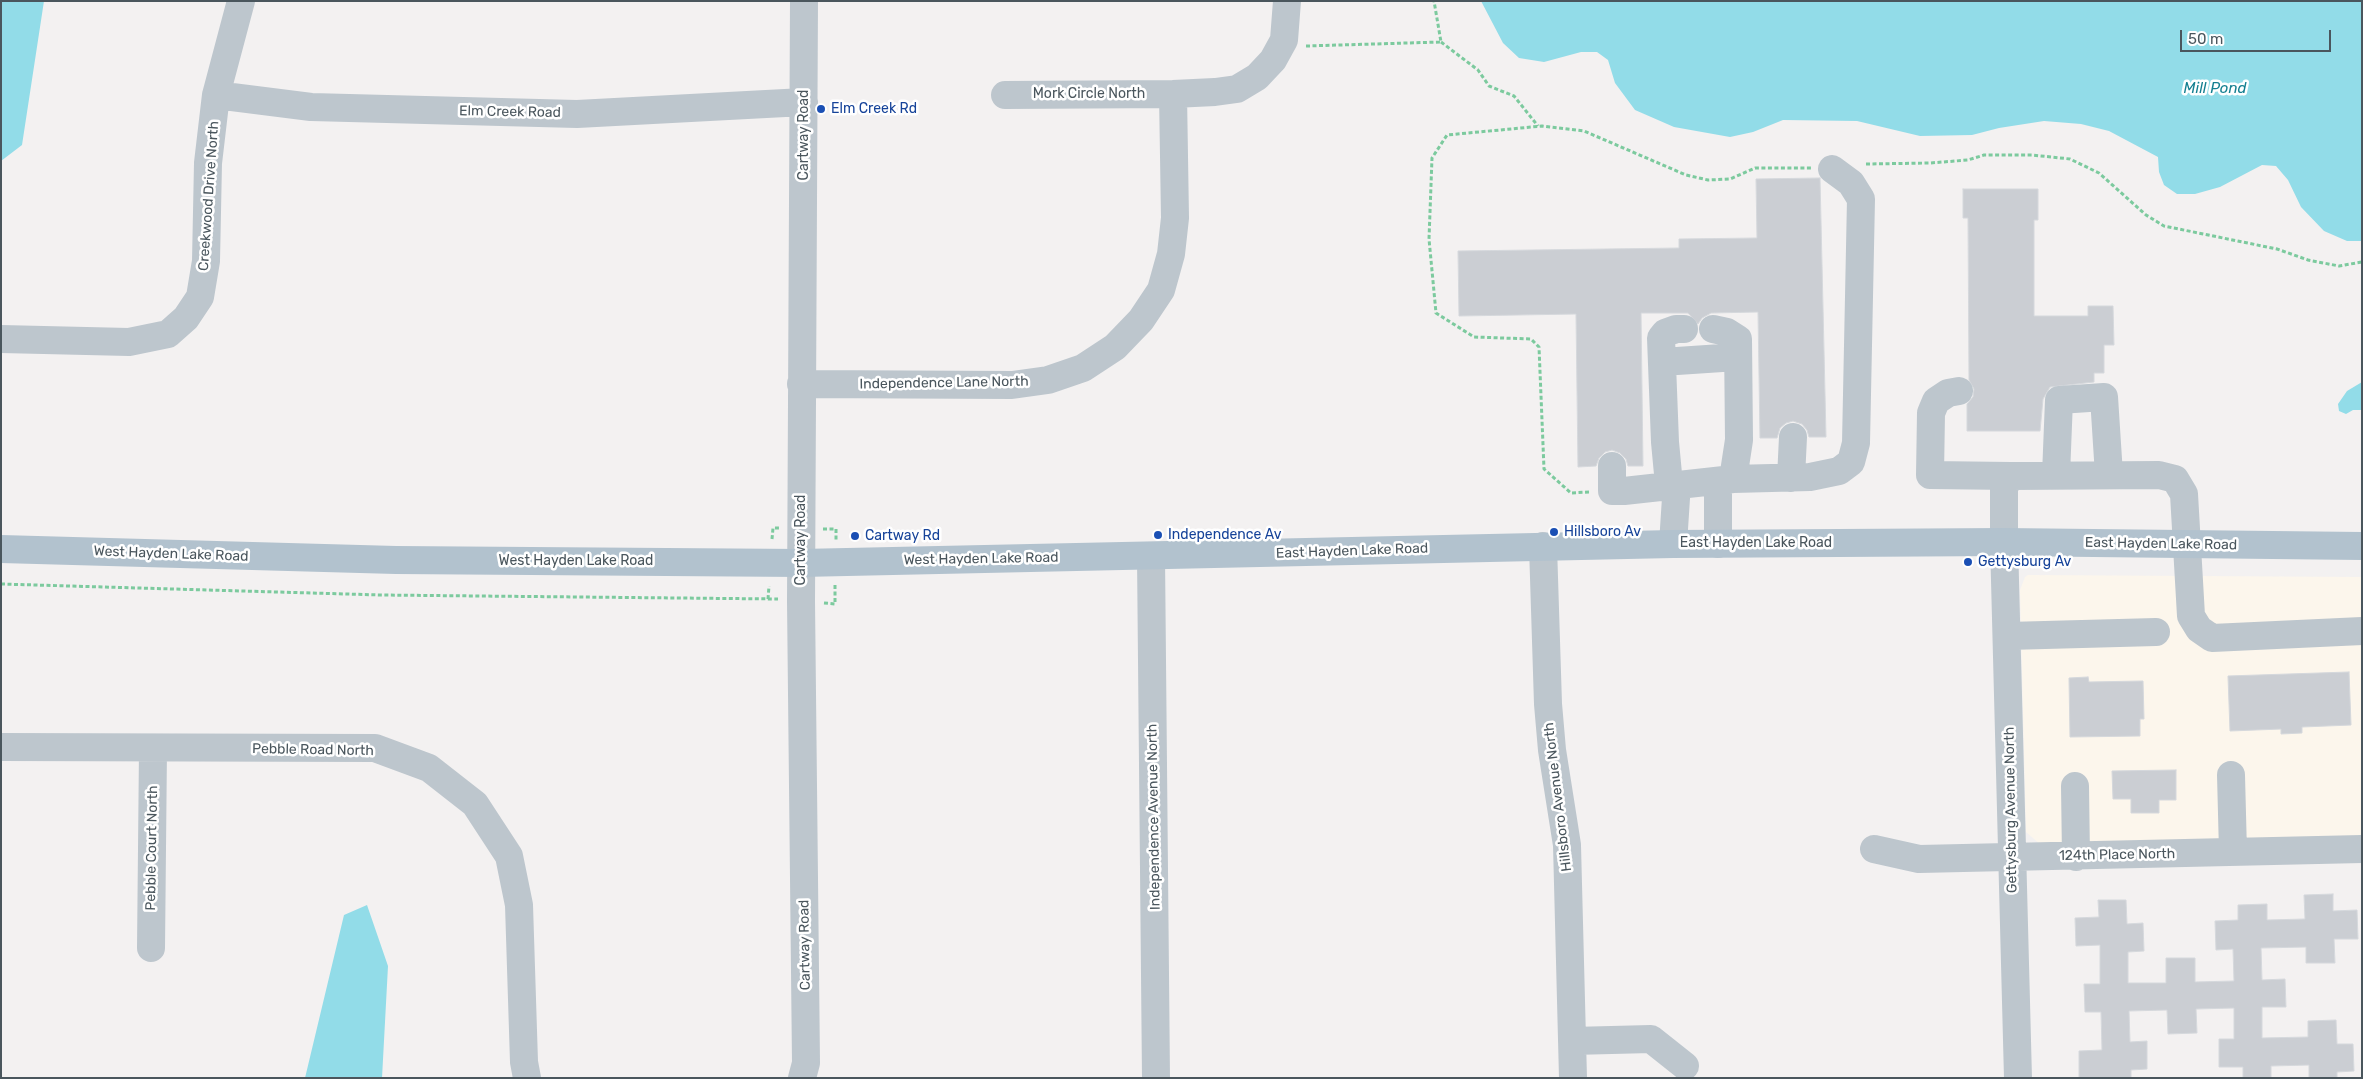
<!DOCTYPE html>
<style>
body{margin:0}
#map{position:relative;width:2363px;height:1079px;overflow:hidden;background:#f3f1f1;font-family:Rubik,sans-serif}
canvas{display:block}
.frame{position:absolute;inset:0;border:2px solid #4a565d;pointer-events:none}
.scale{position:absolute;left:2180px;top:30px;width:151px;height:22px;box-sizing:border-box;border:2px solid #4a565d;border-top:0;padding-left:6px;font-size:15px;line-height:18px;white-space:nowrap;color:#4a565d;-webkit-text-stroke:4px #fff;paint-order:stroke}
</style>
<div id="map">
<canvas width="2363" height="1079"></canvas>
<div class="frame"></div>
<div class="scale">50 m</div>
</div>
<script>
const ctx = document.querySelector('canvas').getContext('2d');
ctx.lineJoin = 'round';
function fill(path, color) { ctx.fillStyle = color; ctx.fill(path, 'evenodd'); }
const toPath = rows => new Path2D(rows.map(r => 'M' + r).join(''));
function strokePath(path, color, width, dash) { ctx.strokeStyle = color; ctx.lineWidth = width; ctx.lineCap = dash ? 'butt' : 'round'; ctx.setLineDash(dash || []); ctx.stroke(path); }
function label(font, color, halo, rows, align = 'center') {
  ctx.font = font + ' Rubik,sans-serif'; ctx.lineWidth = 5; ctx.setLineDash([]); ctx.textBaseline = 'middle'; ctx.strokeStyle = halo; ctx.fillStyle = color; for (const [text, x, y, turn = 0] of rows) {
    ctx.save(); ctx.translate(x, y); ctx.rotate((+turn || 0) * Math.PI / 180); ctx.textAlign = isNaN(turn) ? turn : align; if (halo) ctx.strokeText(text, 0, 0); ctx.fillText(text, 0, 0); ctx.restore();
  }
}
fill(toPath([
 [2028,575,2362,577,2362,836,2042,846,2026,832,2020,590,2025,577]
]), '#fcf6ec');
fill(toPath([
 [1,1,44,1,22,145,1,161],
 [1481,1,2362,1,2362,241,2347,241,2324,231,2301,207,2288,180,2276,166,2262,165,2220,187,2195,194,2177,194,2164,185,2159,172,2158,157,2109,131,2081,124,2044,121,1999,128,1972,135,1920,136,1857,121,1783,120,1753,132,1730,137,1674,127,1635,110,1615,83,1608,60,1597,52,1581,52,1544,62,1519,58,1503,43],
 [2362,382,2362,410,2353,410,2346,414,2339,411,2338,404,2347,391],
 [367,905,388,966,382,1078,305,1078,344,915]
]), '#92dce8');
const building = toPath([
 [1820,178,1826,437,1809,437,1807,430,1802,424,1793,421,1786,423,1780,428,1777,438,1760,438,1758,312,1711,313,1702,318,1698,324,1688,313,1641,313,1643,466,1628,466,1626,459,1620,453,1612,450,1605,452,1599,458,1596,466,1578,467,1576,314,1459,316,1458,251,1679,248,1679,239,1757,238,1756,179,1820,178],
 [1963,189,2038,189,2038,220,2034,220,2034,316,2088,316,2088,306,2113,306,2114,345,2104,345,2104,373,2094,373,2094,382,2050,387,2043,399,2040,431,1967,431,1967,404,1973,397,1974,389,1969,380,1968,218,1963,218,1963,189],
 [2349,672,2351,725,2302,727,2302,733,2281,734,2281,729,2230,731,2228,676,2349,672],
 [2088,677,2089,682,2143,681,2144,719,2140,719,2140,736,2070,737,2069,678,2088,677],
 [2176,770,2176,800,2159,800,2159,813,2131,813,2131,799,2113,799,2112,771,2176,770],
 [2333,894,2333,911,2357,910,2358,939,2334,939,2335,963,2306,963,2306,947,2261,948,2262,980,2285,979,2286,1007,2262,1007,2262,1038,2308,1037,2308,1021,2336,1020,2337,1044,2353,1044,2354,1071,2337,1072,2337,1078,2309,1078,2309,1065,2271,1066,2271,1078,2243,1078,2243,1067,2219,1067,2219,1039,2234,1039,2234,1008,2196,1009,2197,1033,2168,1034,2167,1010,2129,1011,2130,1042,2147,1041,2147,1069,2131,1070,2131,1078,2079,1078,2079,1051,2102,1050,2101,1012,2085,1012,2084,984,2100,984,2100,945,2076,946,2075,918,2099,917,2098,900,2126,900,2127,924,2143,923,2144,951,2128,952,2128,983,2166,983,2166,958,2195,958,2195,982,2234,981,2233,949,2216,950,2215,921,2238,920,2238,905,2267,904,2267,920,2305,919,2304,895,2333,894]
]);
fill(building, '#cbced3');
strokePath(building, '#d5d8dc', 1);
strokePath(toPath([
 [1441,42,1478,70,1489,86,1514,96,1538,126],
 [1306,46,1441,42,1434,1],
 [1866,164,1930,163,1968,160,1984,155,2032,155,2070,159,2099,173,2146,215,2164,226,2277,249,2308,260,2339,266,2362,262],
 [1589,492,1571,493,1544,469,1539,347,1531,339,1474,337,1436,313,1429,239,1432,158,1447,135,1542,126,1584,131,1686,175,1708,180,1730,179,1755,168,1811,168],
 [823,529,836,529,836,540],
 [772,539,773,528,780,528],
 [1,584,380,595,778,599],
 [768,599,769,586],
 [824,603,835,604,835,584]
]), '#7cca9e', 3, [4, 2.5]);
strokePath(toPath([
 [216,95,311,107,577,114,804,102],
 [1005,95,1173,94,1215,92,1237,89,1257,77,1273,60,1284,40,1287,1],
 [1713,329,1727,332,1738,339,1739,440,1733,479],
 [1,339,129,342,168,334,186,318,200,297,206,261,208,163,216,95,241,1],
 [1662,362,1737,357],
 [801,384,1012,385,1048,380,1083,368,1115,347,1141,320,1161,290,1171,254,1175,218,1173,94],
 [1959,391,1948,393,1936,401,1931,413,1930,475,2011,476],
 [1612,466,1612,491,1624,491,1733,479,1810,477,1839,471,1851,462,1856,443,1861,199,1851,183,1832,169],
 [2056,475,2059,400,2104,397,2109,475],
 [1791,478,1793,437],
 [1718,482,1718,544],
 [1673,544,1676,498,1668,474,1665,442,1661,338,1665,333,1676,329,1684,329],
 [1543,546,1548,704,1552,750,1567,845,1573,1078],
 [1151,556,1156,1078],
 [2008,636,2156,632],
 [1,747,375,748,429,768,475,804,509,856,519,905,524,1062,527,1078],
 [2231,775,2233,852],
 [2075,786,2076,857],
 [1874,849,1919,859,2362,849],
 [151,948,153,749],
 [1572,1041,1651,1039,1685,1066],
 [802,1078,806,1063,801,601,804,1],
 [2018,1078,2004,542,2004,487,2011,476,2159,475,2175,479,2184,494,2191,616,2199,629,2212,638,2362,631]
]), '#bdc6cd', 28);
strokePath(toPath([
 [1,549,396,560,801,563,1673,544,2004,542,2362,546]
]), '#b2c2ce', 28);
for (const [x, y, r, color] of [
 [821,109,5,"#1a4fb4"],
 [1554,532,5,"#1a4fb4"],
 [1158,535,5,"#1a4fb4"],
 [855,536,5,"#1a4fb4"],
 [1968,562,5,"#1a4fb4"]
]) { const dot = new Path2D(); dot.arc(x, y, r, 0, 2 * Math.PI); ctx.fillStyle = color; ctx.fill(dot); strokePath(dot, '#fff', 2); }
label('14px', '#4a565d', '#fff', [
 ["Mork Circle North",1089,94],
 ["Elm Creek Road",510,112,1],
 ["Cartway Road",804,135,-90],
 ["Creekwood Drive North",209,196,-86],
 ["Independence Lane North",944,383,-1],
 ["Cartway Road",801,540,-90],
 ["East Hayden Lake Road",1756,543],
 ["East Hayden Lake Road",2161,544,1],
 ["East Hayden Lake Road",1352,551,-2],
 ["West Hayden Lake Road",171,554,2],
 ["West Hayden Lake Road",981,559,-1],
 ["West Hayden Lake Road",576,561],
 ["Pebble Road North",313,750,1],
 ["Hillsboro Avenue North",1558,797,-97],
 ["Gettysburg Avenue North",2011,810,-91],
 ["Independence Avenue North",1154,817,-91],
 ["Pebble Court North",152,848,-89],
 ["124th Place North",2117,855,-1],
 ["Cartway Road",805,945,-91]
]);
label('14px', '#164399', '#fff', [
 ["Elm Creek Rd",831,109],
 ["Hillsboro Av",1564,532],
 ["Independence Av",1168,535],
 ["Cartway Rd",865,536],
 ["Gettysburg Av",1978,562]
], 'left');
label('italic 15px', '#147f90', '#fff', [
 ["Mill Pond",2215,89]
]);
</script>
